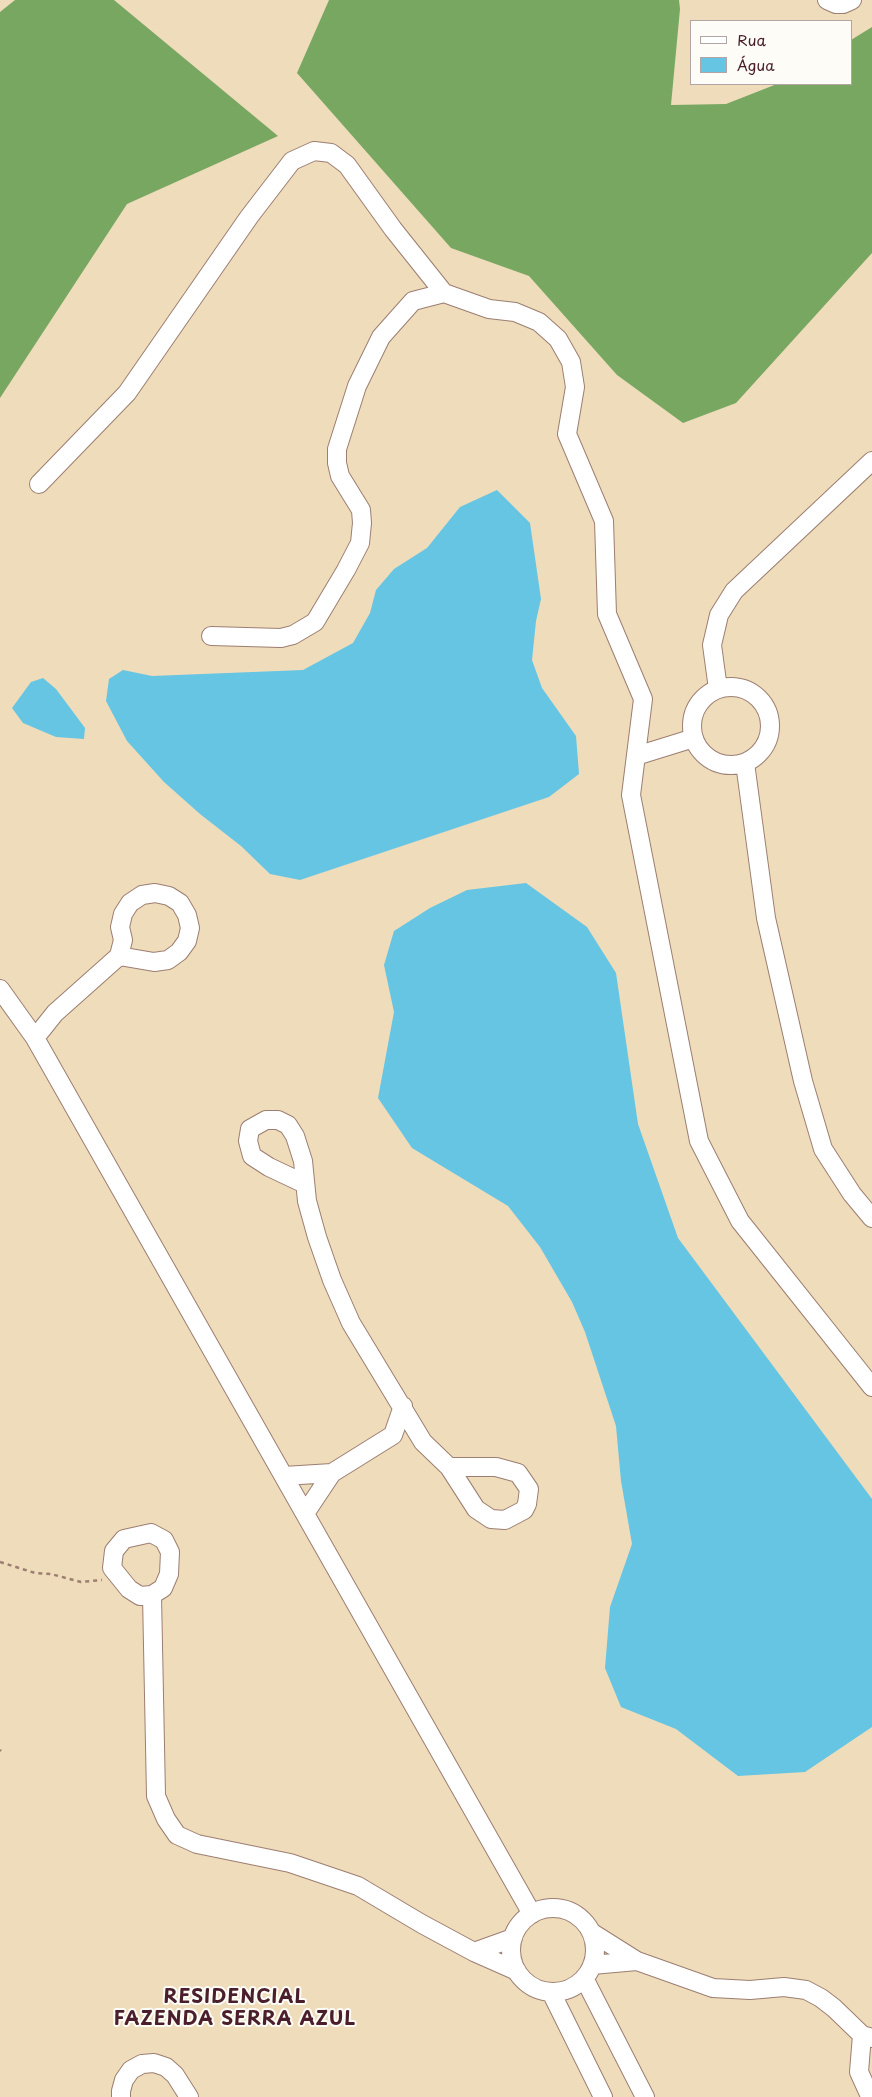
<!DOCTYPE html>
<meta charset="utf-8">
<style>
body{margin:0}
#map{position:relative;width:872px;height:2097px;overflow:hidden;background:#efdcba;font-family:"Playpen Sans",sans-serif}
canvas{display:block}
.legend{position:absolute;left:690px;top:20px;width:162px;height:65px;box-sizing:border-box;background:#fdfcf7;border:1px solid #b5a4a5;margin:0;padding:6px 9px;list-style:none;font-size:15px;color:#4a1f2b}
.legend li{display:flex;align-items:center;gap:10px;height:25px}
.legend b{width:25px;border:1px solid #b5a4a5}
</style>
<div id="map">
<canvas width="872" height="2097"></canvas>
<ul class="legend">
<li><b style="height:6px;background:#fff"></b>Rua</li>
<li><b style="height:14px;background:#65c5e3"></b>Água</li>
</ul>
</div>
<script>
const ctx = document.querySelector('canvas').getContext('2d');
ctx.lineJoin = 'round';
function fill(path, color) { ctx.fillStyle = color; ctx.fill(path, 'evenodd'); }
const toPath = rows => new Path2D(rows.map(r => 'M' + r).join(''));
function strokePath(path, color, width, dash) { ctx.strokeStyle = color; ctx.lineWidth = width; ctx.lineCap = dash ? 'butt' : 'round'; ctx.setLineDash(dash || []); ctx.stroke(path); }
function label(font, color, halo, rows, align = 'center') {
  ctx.font = font + ' "Playpen Sans",sans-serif'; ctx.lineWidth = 4; ctx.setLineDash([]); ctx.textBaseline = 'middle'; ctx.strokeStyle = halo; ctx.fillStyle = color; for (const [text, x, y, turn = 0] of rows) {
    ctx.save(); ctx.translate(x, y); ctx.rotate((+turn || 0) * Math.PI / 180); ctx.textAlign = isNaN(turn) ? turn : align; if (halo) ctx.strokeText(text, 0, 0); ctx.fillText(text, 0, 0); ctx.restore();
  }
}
fill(toPath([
 [15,0,114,0,278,136,127,204,0,398,0,12],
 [329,0,679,0,680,9,671,105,726,104,777,84,851,84,851,40,872,27,872,253,736,403,683,423,617,375,529,276,451,248,297,73]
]), '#78a762');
fill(toPath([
 [497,490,530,523,541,599,536,621,532,660,542,688,576,736,579,774,549,797,300,880,270,874,241,846,200,814,164,782,127,741,106,701,109,679,123,670,152,676,303,670,353,643,370,613,376,590,394,569,427,548,460,507],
 [43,678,56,689,85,728,84,739,56,737,23,723,12,708,31,682],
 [526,883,587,927,616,973,638,1124,678,1238,872,1499,872,1727,805,1772,738,1776,676,1729,621,1707,605,1668,610,1607,632,1544,621,1481,616,1426,585,1332,572,1302,540,1247,508,1206,412,1148,378,1098,394,1012,384,965,394,931,430,908,467,890]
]), '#65c5e3');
const minor = toPath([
 [827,0,836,4,843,4,852,0],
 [39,484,127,393,249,217,292,161,314,151,331,153,347,165,393,229,444,293,489,309,515,312,539,322,558,339,571,362,575,387,567,434,604,521,607,614,643,699,631,795,699,1141,740,1221,872,1387],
 [211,636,281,638,293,635,315,622,346,570,360,543,362,523,361,510,340,476,337,463,337,449,357,386,381,337,413,301,444,293],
 '692 726a39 39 0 1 1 78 0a39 39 0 1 1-78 0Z',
 [718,689,712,645,719,615,734,591,872,461],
 [636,756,694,738],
 [745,763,766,918,803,1081,823,1149,852,1194,872,1218],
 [155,893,169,896,180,903,187,915,190,928,187,941,179,952,168,960,154,962,119,956,123,940,120,927,123,914,130,903,142,895,155,893],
 [0,989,35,1038,532,1914],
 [35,1038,55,1013,119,956],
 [305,1184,269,1167,252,1156,248,1141,250,1129,266,1120,278,1120,288,1125,295,1136,303,1161,307,1201,317,1237,332,1280,351,1323,423,1442,449,1467,476,1509,491,1519,505,1520,524,1510,527,1504,529,1489,518,1473,496,1467,449,1467],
 [284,1476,332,1473],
 [306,1512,332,1473,393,1435,403,1406],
 [152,1595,140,1596,129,1589,112,1568,114,1551,124,1539,151,1533,164,1540,170,1552,169,1574,163,1588,152,1595,156,1796,166,1819,177,1835,197,1844,290,1863,358,1886,422,1924,474,1952,517,1971],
 '511 1950a42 42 0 1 1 84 0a42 42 0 1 1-84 0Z',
 [591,1932,637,1961,713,1988,750,1990,784,1987,806,1990,821,1998,834,2008,862,2035,872,2038],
 [474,1952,513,1938],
 [592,1965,637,1961],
 [584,1978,645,2097],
 [551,1992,603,2097],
 [862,2035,859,2072,869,2094,872,2095],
 [121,2097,121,2091,124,2080,131,2070,142,2064,154,2063,166,2067,175,2075,189,2097]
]);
strokePath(minor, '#9c7e72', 20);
strokePath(toPath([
 [0,1562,35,1573,51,1574,81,1582,102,1580],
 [0,1750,1,1751]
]), '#9c7e72', 2.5, [4, 4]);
strokePath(minor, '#fff', 18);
ctx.letterSpacing = '1px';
label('bold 19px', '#4a1f2b', '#fdfcf7', [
 ["RESIDENCIAL",235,1998],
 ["FAZENDA SERRA AZUL",235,2020]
]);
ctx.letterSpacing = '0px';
</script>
